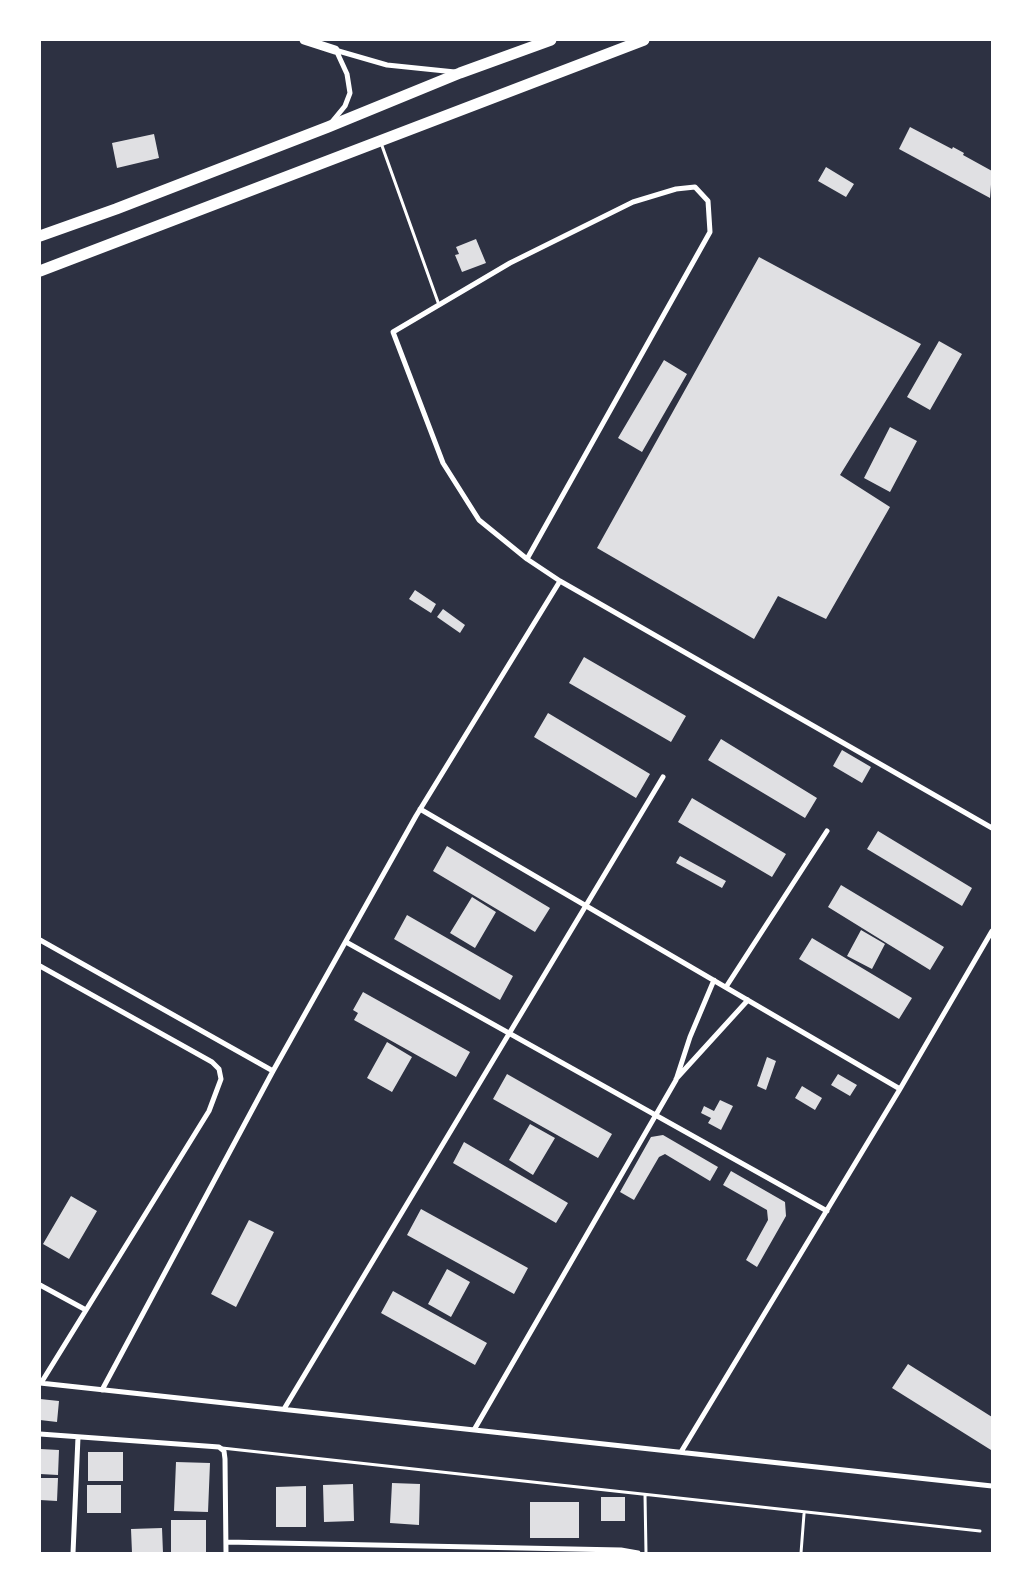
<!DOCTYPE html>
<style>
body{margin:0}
#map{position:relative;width:1032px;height:1593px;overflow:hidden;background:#2d3142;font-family:Overpass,sans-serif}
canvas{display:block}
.frame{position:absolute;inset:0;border:41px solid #fff;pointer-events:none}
</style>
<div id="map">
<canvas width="1032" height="1593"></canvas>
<div class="frame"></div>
</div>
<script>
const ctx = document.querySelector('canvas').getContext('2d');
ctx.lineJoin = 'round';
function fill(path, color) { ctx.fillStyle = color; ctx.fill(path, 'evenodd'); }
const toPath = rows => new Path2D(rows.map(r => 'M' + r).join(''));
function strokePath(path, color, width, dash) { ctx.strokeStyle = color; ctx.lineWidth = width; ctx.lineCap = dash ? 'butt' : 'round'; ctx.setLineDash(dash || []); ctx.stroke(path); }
fill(toPath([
 [910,127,952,149,953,147,964,153,963,155,992,171,990,198,899,149],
 [154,134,159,158,117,168,112,143],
 [826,167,854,184,846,197,818,181],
 [476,239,486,263,462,272,455,255,459,254,456,247],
 [759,257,921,344,840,475,890,507,826,619,778,596,754,639,597,548],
 [939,341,962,354,930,410,907,397],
 [664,360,687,374,642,452,618,438],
 [890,427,917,441,890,492,864,478],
 [415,590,436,604,431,613,409,599],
 [443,609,465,625,460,633,437,617],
 [584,657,686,716,671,742,569,683],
 [548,713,650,774,636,798,534,737],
 [721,739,817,798,805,818,708,760],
 [842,750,871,767,862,783,833,766],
 [692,798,786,854,772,877,678,822],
 [878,831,972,888,962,906,867,849],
 [447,846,550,908,535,932,433,871],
 [680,856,726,881,722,888,676,863],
 [841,885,944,947,930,970,828,907],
 [472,897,496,912,475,948,450,933],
 [407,915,513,976,500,1000,394,939],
 [861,930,885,944,872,969,847,956],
 [812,938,912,998,899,1019,799,959],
 [363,992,470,1052,456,1077,354,1020,358,1013,353,1010],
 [387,1042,412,1057,392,1092,367,1078],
 [767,1057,776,1061,766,1090,757,1086],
 [507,1074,612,1134,598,1158,493,1099],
 [838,1074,857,1085,850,1096,831,1085],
 [802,1086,822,1098,815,1110,795,1098],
 [720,1100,733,1106,721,1130,708,1123,711,1118,701,1113,704,1106,714,1111],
 [530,1124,555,1138,533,1175,509,1160],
 [663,1135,718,1167,710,1181,665,1154,659,1157,634,1200,620,1192,651,1137],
 [464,1142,568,1203,556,1223,453,1163],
 [731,1171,785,1202,786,1216,757,1267,746,1260,768,1220,767,1210,723,1185],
 [71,1196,97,1211,69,1259,43,1244],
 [421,1209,528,1268,514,1294,407,1235],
 [249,1220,274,1232,236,1307,211,1294],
 [447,1269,470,1282,451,1317,428,1304],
 [393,1291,487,1343,475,1365,381,1313],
 [908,1364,992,1417,991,1450,892,1388],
 [40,1399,59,1401,57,1422,40,1420],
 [40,1449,59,1450,58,1475,40,1474],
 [88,1452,123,1452,123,1481,88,1481],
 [176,1462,210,1463,208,1512,174,1511],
 [40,1478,58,1478,57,1501,40,1500],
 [392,1483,420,1484,419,1525,390,1523],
 [353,1484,354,1521,324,1522,323,1485],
 [87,1485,121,1485,121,1513,87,1513],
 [306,1486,306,1527,276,1527,276,1487],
 [601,1497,625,1497,625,1521,601,1521],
 [530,1502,579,1502,579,1538,530,1538],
 [171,1520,206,1520,206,1553,171,1553],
 [162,1528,163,1553,132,1553,131,1529]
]), '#e0e0e3');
strokePath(toPath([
 [381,143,439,305],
 [222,1448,980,1531],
 [645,1495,646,1553],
 [801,1553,804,1514]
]), '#fff', 3);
strokePath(toPath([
 [335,50,387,65,455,72],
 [331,123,345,106,350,93,347,74,336,50],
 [527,559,710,232,708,201,695,187,676,189,633,202,510,263,393,332,443,463,479,520,527,559,560,581,992,828],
 [420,809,900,1089],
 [40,940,273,1071],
 [346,942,827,1211],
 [40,966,212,1062,219,1069,221,1079,209,1111,41,1383],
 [726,987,827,831],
 [676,1079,748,1000],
 [40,1285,86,1310],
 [40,1383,992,1486],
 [102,1390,273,1071,416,816,560,581],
 [284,1409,663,777],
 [474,1430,676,1080,690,1037,714,980],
 [40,1434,219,1447,224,1451,225,1459,226,1553],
 [681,1452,900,1089,992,931],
 [226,1542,621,1550,638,1553],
 [73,1553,78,1437]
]), '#fff', 5);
strokePath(toPath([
 [304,40,335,50]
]), '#fff', 9);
strokePath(toPath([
 [40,236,116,209,328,127,460,73,551,40],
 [40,271,644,40]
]), '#fff', 11);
</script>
